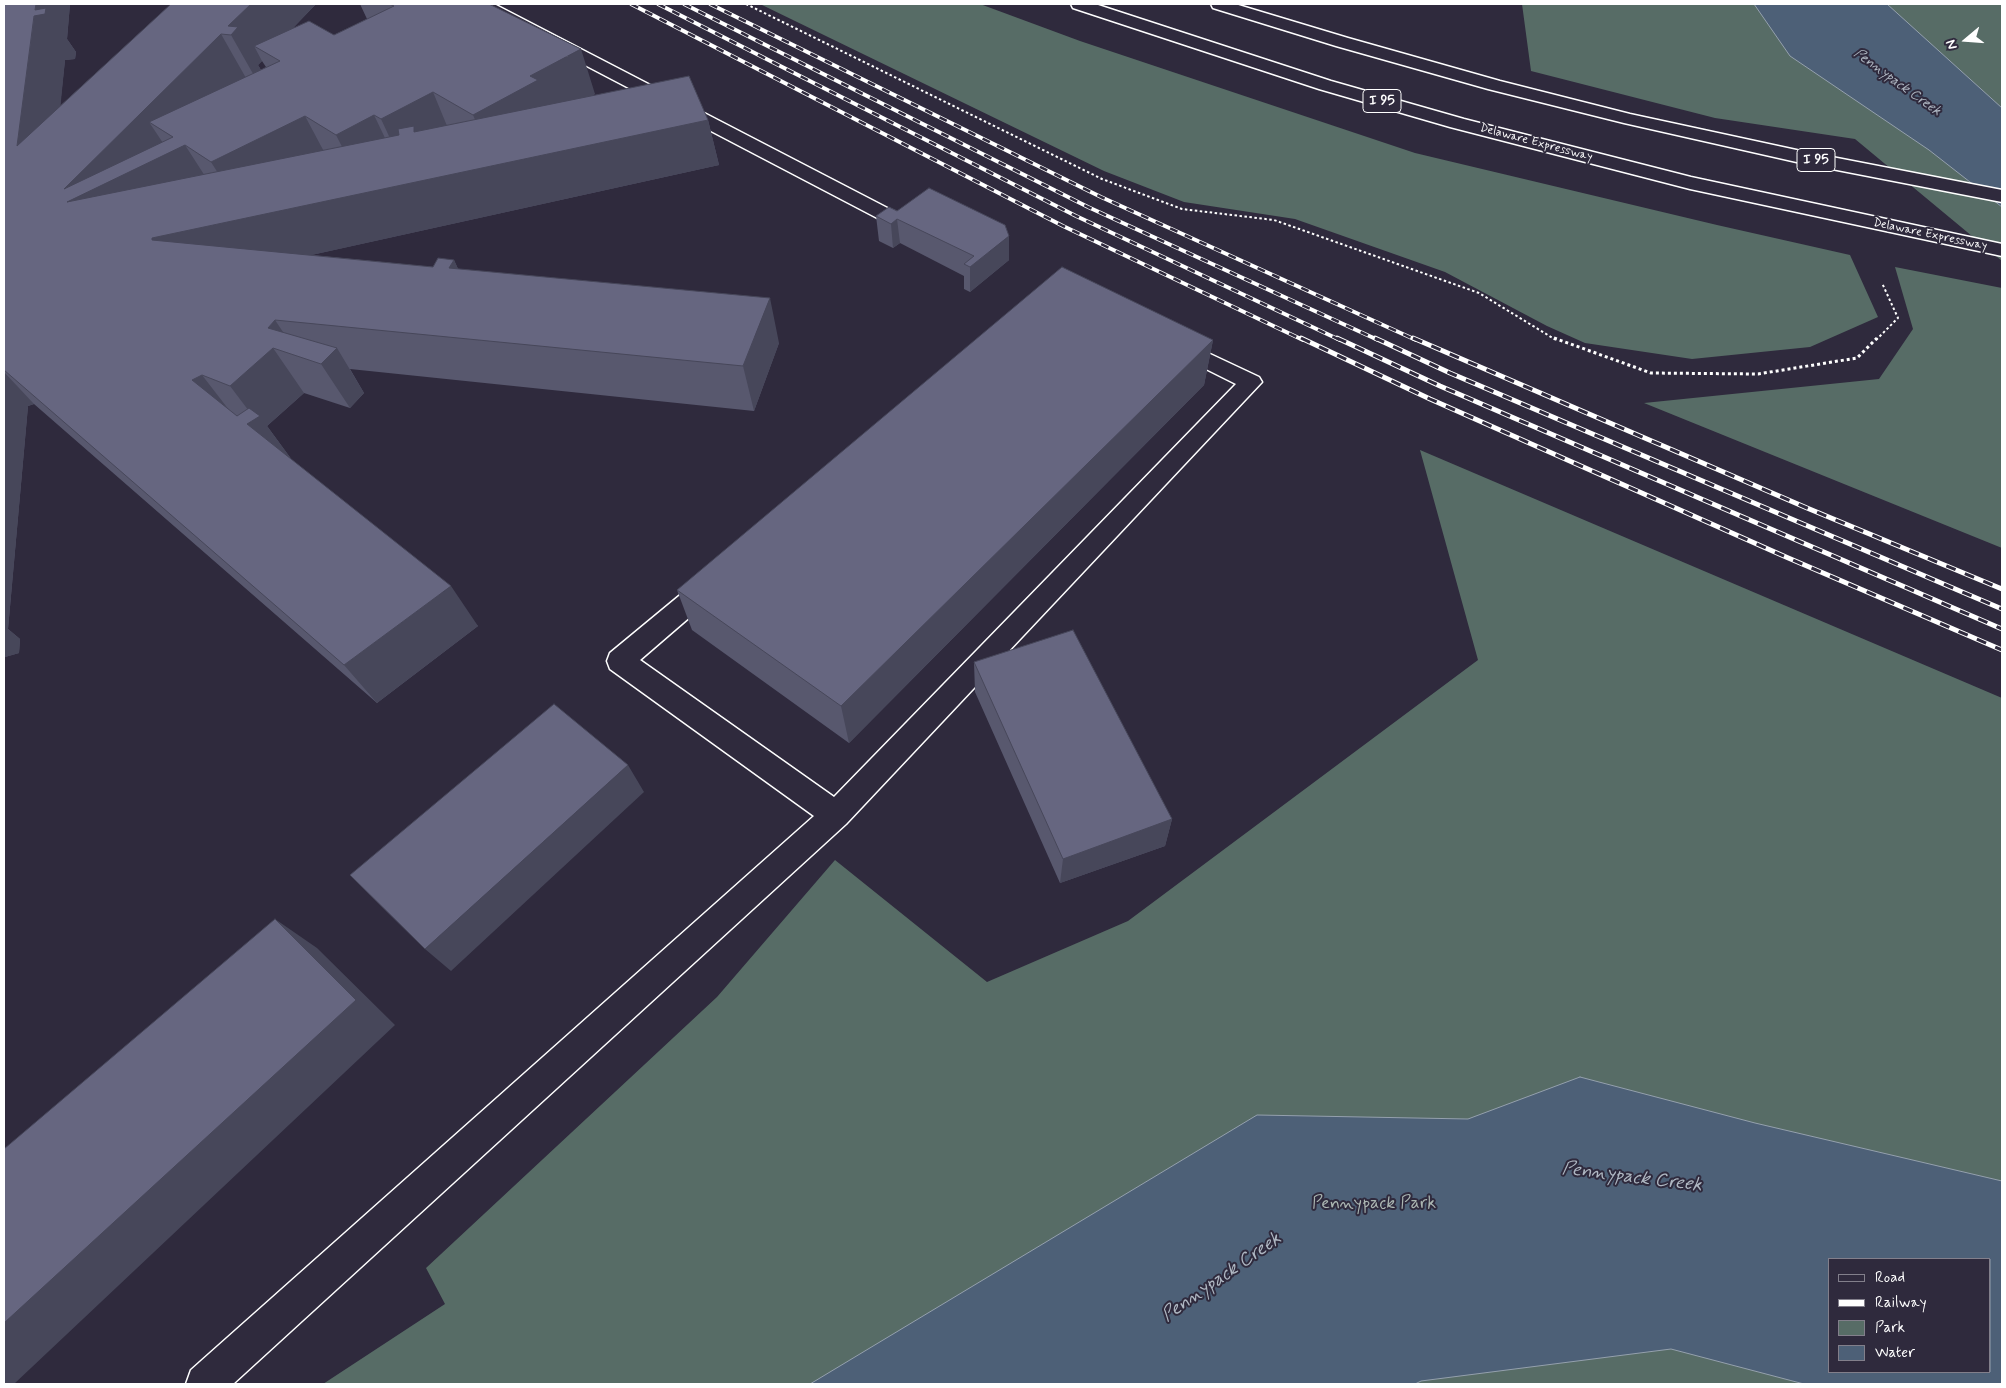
<!DOCTYPE html>
<style>
body{margin:0}
#map{position:relative;width:2006px;height:1388px;overflow:hidden;background:#2f2a3d;font-family:Mynerve,sans-serif}
canvas{display:block}
.frame{position:absolute;inset:0;border:5px solid #fff;pointer-events:none}
.legend{position:absolute;left:1828px;top:1258px;width:162px;height:115px;box-sizing:border-box;background:#2f2a3d;border:1px solid #827f8b;margin:0;padding:6px 9px;list-style:none;font-size:15px;color:#fff}
.legend li{display:flex;align-items:center;gap:10px;height:25px}
.legend b{width:25px;border:1px solid #827f8b}
.north{position:absolute;left:1941px;top:15px;width:50px;height:50px;-webkit-text-stroke:4px #2f2a3d;paint-order:stroke;rotate:252deg;font-size:14px;font-weight:700;line-height:20px;text-align:center;color:#fff}
.north::after{content:'';display:block;margin:auto;width:18px;height:22px;background:#fff;clip-path:polygon(50% 0,100% 100%,50% 72%,0 100%)}
</style>
<div id="map">
<canvas width="2006" height="1388"></canvas>
<div class="frame"></div>
<ul class="legend">
<li><b style="height:6px;background:#2f2a3d"></b>Road</li>
<li><b style="height:6px;background:#fff"></b>Railway</li>
<li><b style="height:14px;background:#576c66"></b>Park</li>
<li><b style="height:14px;background:#4d6077"></b>Water</li>
</ul>
<div class="north">N</div>
</div>
<script>
const ctx = document.querySelector('canvas').getContext('2d');
ctx.lineJoin = 'round';
function fill(path, color) { ctx.fillStyle = color; ctx.fill(path, 'evenodd'); }
const toPath = rows => new Path2D(rows.map(r => 'M' + r).join(''));
function strokePath(path, color, width, dash) { ctx.strokeStyle = color; ctx.lineWidth = width; ctx.lineCap = dash ? 'butt' : 'round'; ctx.setLineDash(dash || []); ctx.stroke(path); }
function label(font, color, halo, rows, align = 'center') {
  ctx.font = font + ' Mynerve,sans-serif'; ctx.lineWidth = 4; ctx.setLineDash([]); ctx.textBaseline = 'middle'; ctx.strokeStyle = halo; ctx.fillStyle = color; for (const [text, x, y, turn = 0] of rows) {
    ctx.save(); ctx.translate(x, y); ctx.rotate((+turn || 0) * Math.PI / 180); ctx.textAlign = isNaN(turn) ? turn : align; if (halo) ctx.strokeText(text, 0, 0); ctx.fillText(text, 0, 0); ctx.restore();
  }
}
fill(toPath([
 [760,4,980,4,1080,41,1415,153,1717,225,1850,255,1878,317,1810,347,1692,359,1585,343,1547,326,1445,272,1295,219,1184,202,1104,171],
 [1522,4,2002,4,2002,261,1855,139,1715,118,1531,71],
 [1895,267,2002,288,2002,548,1644,403,1879,379,1913,329],
 [1420,450,2002,698,2002,1384,323,1384,445,1304,426,1268,717,997,835,860,987,982,1128,921,1478,660],
 [1830,1259,1990,1259,1990,1372,1830,1372]
]), '#576c66');
const water = toPath([
 [1754,4,1887,4,2002,108,2002,207,1929,150,1790,56,1754,4],
 [1580,1077,1755,1123,2002,1181,2002,1384,1804,1384,1671,1349,1421,1381,1415,1384,810,1384,1257,1115,1468,1119,1580,1077],
 [1830,1259,1990,1259,1990,1372,1830,1372,1830,1259]
]);
fill(water, '#4d6077');
strokePath(water, '#94a0ad', 1);
const minor = toPath([
 [474,4,494,4,897,213,900,217,897,221,890,223,883,221,476,8,474,4],
 [1176,338,1259,377,1262,382,846,824,233,1384,186,1384,191,1370,814,816,610,669,607,661,610,653,702,577,711,574,720,577,724,584,720,591,640,660,834,797,1236,384,1168,350,1165,345,1168,340,1176,338]
]);
const highway = toPath([
 [1071,4,1095,4,1331,81,1464,119,1691,177,2002,244,2002,256,1690,189,1450,127,1319,89,1073,8,1071,4],
 [1211,4,1235,4,1348,38,1500,81,1630,114,1801,151,2002,190,2002,202,1801,163,1624,123,1488,89,1336,46,1213,8,1211,4]
]);
strokePath(minor, '#fff', 3);
strokePath(highway, '#fff', 3);
strokePath(toPath([
 [746,4,1102,179,1182,209,1274,220,1479,293,1556,340],
 [1876,340,1898,318,1882,283]
]), '#fff', 2, [2.5, 2.5]);
strokePath(toPath([
 [1554,338,1651,373,1758,374,1857,358,1877,338]
]), '#fff', 3, [3, 3]);
fill(minor, '#2f2a3d');
fill(highway, '#2f2a3d');
const railFar1 = toPath([
 [631,4,1063,226,1303,340],
 [658,4,1076,216,1340,340],
 [684,4,1088,207,1378,340],
 [710,4,1101,197,1416,340]
]);
const rail = toPath([
 [1301,338,1430,399,1786,557,2002,650],
 [1337,338,1440,386,2002,629],
 [1375,338,1450,373,2002,609],
 [1413,338,1807,508,2002,589]
]);
strokePath(railFar1, '#fff', 4);
strokePath(rail, '#fff', 5);
strokePath(railFar1, '#2f2a3d', 2.5, [8]);
strokePath(rail, '#2f2a3d', 3, [10]);
fill(toPath([
 [4,4,70,4,67,39,76,52,75,59,65,60,60,106,171,4,316,4,293,28,334,35,367,19,360,4,493,4,493,6,595,94,589,97,708,120,719,165,311,255,433,267,454,260,458,269,779,343,754,411,350,369,364,393,350,408,304,393,267,426,292,460,478,626,377,703,34,404,28,406,8,629,20,639,19,653,5,657,4,673],
 [262,61,266,67,261,70,258,65],
 [889,207,1009,260,970,292,964,289,964,276,900,243,893,248,879,241,876,216],
 [1213,340,1204,385,849,743,692,630,677,590],
 [974,662,1172,819,1165,846,1060,883,975,692]
]), '#58586e');
fill(toPath([
 [36,4,70,4,67,39,76,52,75,59,65,60,52,192,17,146],
 [251,4,316,4,268,54,254,46,262,61,258,65,262,72,256,79,231,35,228,26],
 [221,34,246,78,185,145,214,190,67,202,64,189],
 [149,122,173,137,169,152],
 [581,49,595,94,551,118,492,160,473,115,530,76],
 [433,92,452,138,402,164,381,119],
 [374,115,396,161,359,180,336,135],
 [305,116,329,161,240,208,211,162],
 [708,120,719,165,185,283,152,240,152,238],
 [897,219,900,243,893,248,891,224],
 [1009,236,1009,260,970,292,970,267],
 [454,260,475,305,449,268],
 [770,298,779,343,754,411,743,366],
 [275,320,299,356,268,328],
 [1213,340,1204,385,849,743,841,706],
 [273,348,304,393,267,426,292,460,247,424,255,419,230,386],
 [337,348,364,393,350,408,321,364],
 [4,372,34,404,28,406,8,629,20,639,19,653,5,657,4,673],
 [202,375,236,419,192,380],
 [451,586,478,626,377,703,344,665],
 [628,765,644,792,451,971,425,949],
 [1172,819,1165,846,1060,883,1063,859],
 [275,919,317,948,395,1025,14,1384,4,1384,4,1323]
]), '#47475a');
const building = toPath([
 [4,4,36,4,35,10,46,8,45,14,34,16,17,146,171,4,251,4,228,26,238,27,231,35,221,34,64,189,173,137,149,122,280,61,254,46,309,21,334,35,394,6,389,4,489,4,581,49,530,76,538,80,473,115,433,92,381,119,374,115,336,135,305,116,211,162,185,145,67,202,399,135,398,129,414,126,414,132,689,76,708,120,152,238,152,240,433,267,438,258,454,260,449,268,770,298,743,366,275,320,268,328,337,348,321,364,273,348,230,386,202,375,192,380,237,416,249,408,260,416,247,424,451,586,344,665,4,370,4,4],
 [929,188,1005,225,1009,236,970,267,964,264,974,256,897,219,891,224,876,216,889,207,897,211,929,188],
 [1062,267,1213,340,841,706,677,590,1062,267],
 [1073,630,1172,819,1063,859,974,662,1073,630],
 [554,704,628,765,425,949,350,875,554,704],
 [275,919,356,1000,4,1323,4,1149,275,919]
]);
fill(building, '#666680');
strokePath(building, '#47475a', 1);
label('12px', '#fff', '#2f2a3d', [
 ["Delaware Expressway",1536,143,15],
 ["Delaware Expressway",1930,235,12]
]);
label('italic 14px', '#afb7c2', '#2f2a3d', [
 ["Pennypack Creek",1897,83,36]
]);
for (const [x, y, w] of [
 [1382,101,38],
 [1816,160,38]
]) { const box = new Path2D(); box.roundRect(x - w / 2, y - 11.5, w, 23, 4); ctx.fillStyle = '#2f2a3d'; ctx.fill(box); strokePath(box, '#fff', 1); }
label('bold 14px', '#fff', null, [
 ["I 95",1382,101],
 ["I 95",1816,160]
]);
label('18px', '#abb6b2', '#2f2a3d', [
 ["Pennypack Park",1374,1204]
]);
label('italic 19px', '#afb7c2', '#2f2a3d', [
 ["Pennypack Creek",1632,1178,7],
 ["Pennypack Creek",1222,1278,-35]
]);
</script>
